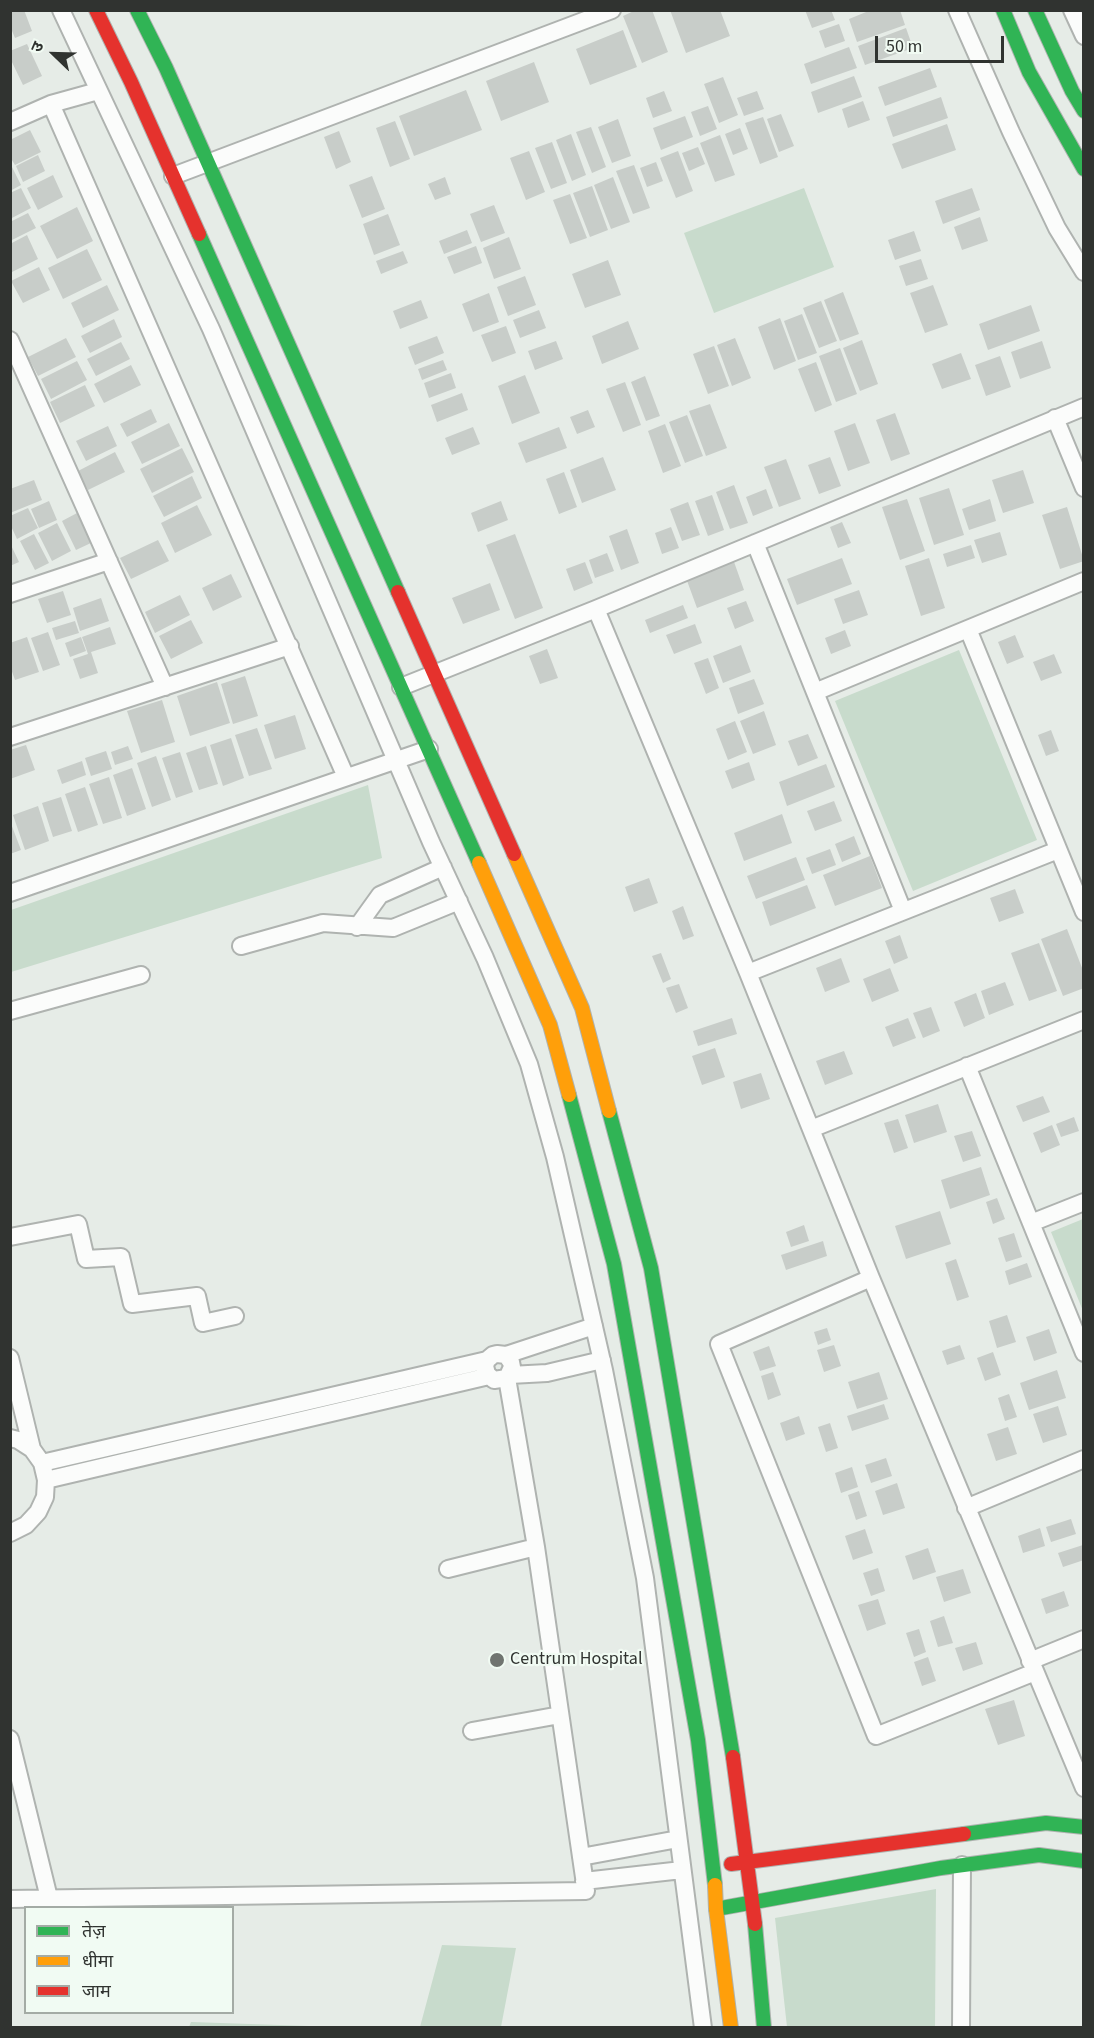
<!DOCTYPE html>
<meta charset="utf-8">
<style>
body{margin:0}
#map{position:relative;width:1094px;height:2038px;overflow:hidden;background:#e6ece7;font-family:"Source Sans 3","Noto Sans Devanagari",sans-serif}
canvas{display:block}
.frame{position:absolute;inset:0;border:12px solid #303330;pointer-events:none}
.legend{position:absolute;left:24px;top:1906px;width:210px;height:108px;box-sizing:border-box;background:#f1fbf3;border:2px solid #a4aba5;margin:0;padding:8px 10px;list-style:none;font-size:18px;color:#303330}
.legend li{display:flex;align-items:center;gap:12px;height:30px}
.legend b{width:30px;border:2px solid #a4aba5}
.north{position:absolute;left:24px;top:24px;width:60px;height:60px;-webkit-text-stroke:4px #f1fbf3;paint-order:stroke;rotate:293deg;font-size:16px;font-weight:700;line-height:24px;text-align:center;color:#303330}
.north::after{content:'';display:block;margin:auto;width:21px;height:27px;background:#303330;clip-path:polygon(50% 0,100% 100%,50% 72%,0 100%)}
.scale{position:absolute;left:875px;top:36px;width:129px;height:27px;box-sizing:border-box;border:3px solid #303330;border-top:0;padding-left:8px;font-size:18px;line-height:21px;white-space:nowrap;color:#303330;-webkit-text-stroke:4px #f1fbf3;paint-order:stroke}
</style>
<div id="map">
<canvas width="1094" height="2038"></canvas>
<div class="frame"></div>
<ul class="legend">
<li><b style="height:8px;background:#30b455"></b>तेज़</li>
<li><b style="height:8px;background:#ff9f0a"></b>धीमा</li>
<li><b style="height:8px;background:#e5322d"></b>जाम</li>
</ul>
<div class="north">उ</div>
<div class="scale">50 m</div>
</div>
<script>
const ctx = document.querySelector('canvas').getContext('2d');
ctx.lineJoin = 'round';
function fill(path, color) { ctx.fillStyle = color; ctx.fill(path, 'evenodd'); }
const toPath = rows => new Path2D(rows.map(r => 'M' + r).join(''));
function strokePath(path, color, width, dash) { ctx.strokeStyle = color; ctx.lineWidth = width; ctx.lineCap = dash ? 'butt' : 'round'; ctx.setLineDash(dash || []); ctx.stroke(path); }
function label(font, color, halo, rows, align = 'center') {
  ctx.font = font + ' "Source Sans 3",sans-serif'; ctx.lineWidth = 4.5; ctx.setLineDash([]); ctx.textBaseline = 'middle'; ctx.strokeStyle = halo; ctx.fillStyle = color; for (const [text, x, y, turn = 0] of rows) {
    ctx.save(); ctx.translate(x, y); ctx.rotate((+turn || 0) * Math.PI / 180); ctx.textAlign = isNaN(turn) ? turn : align; if (halo) ctx.strokeText(text, 0, 0); ctx.fillText(text, 0, 0); ctx.restore();
  }
}
fill(toPath([
 [804,188,834,267,714,313,684,233],
 [959,650,1037,840,913,891,835,701],
 [368,785,382,858,11,972,11,910],
 [1083,1219,1083,1311,1051,1232],
 [936,1889,935,2027,787,2027,775,1918],
 [442,1945,516,1948,501,2027,420,2027],
 [191,2022,309,2026,189,2027]
]), '#c8dbcc');
fill(toPath([
 [10,10,24,10,32,31,15,38,10,26],
 [636,10,652,10,668,52,642,63,623,16],
 [670,10,720,10,730,36,686,53],
 [805,10,831,10,835,20,812,28],
 [871,10,900,10,905,25,857,42,849,19],
 [839,24,845,41,825,48,819,31],
 [906,28,913,48,865,65,858,46],
 [623,30,637,67,590,85,576,49],
 [27,44,42,76,23,85,10,58,10,51],
 [849,47,857,68,811,84,804,64],
 [534,62,549,102,501,121,486,81],
 [930,68,937,87,885,106,878,87],
 [854,76,862,97,818,113,811,92],
 [723,77,738,115,719,123,704,84],
 [466,90,482,130,414,156,399,116],
 [664,91,672,111,653,118,646,98],
 [757,91,764,109,744,116,737,98],
 [941,97,948,118,893,137,886,117],
 [863,101,870,120,848,128,842,109],
 [708,106,717,129,700,136,691,112],
 [781,114,794,146,779,152,767,119],
 [685,116,693,137,661,150,653,128],
 [763,117,778,157,760,164,745,123],
 [618,119,631,156,612,163,598,127],
 [395,121,410,159,390,167,376,128],
 [947,124,956,150,902,169,892,144],
 [591,127,606,167,592,173,576,132],
 [740,128,748,149,733,155,725,134],
 [30,130,41,152,15,165,10,157,10,140],
 [339,131,351,162,336,169,324,137],
 [571,134,586,175,572,181,556,140],
 [720,135,735,175,715,182,700,143],
 [552,142,567,183,551,189,535,148],
 [698,147,705,164,689,171,682,153],
 [529,151,545,192,526,200,510,158],
 [678,151,693,191,676,198,660,158],
 [38,155,45,171,23,182,16,166],
 [656,162,663,181,647,187,640,168],
 [634,165,650,208,633,214,616,171],
 [12,167,21,185,10,191,10,168],
 [53,175,63,197,38,210,27,188],
 [372,176,385,209,362,218,349,185],
 [445,177,451,194,435,200,428,184],
 [613,177,630,222,611,229,594,185],
 [592,186,608,230,590,237,573,193],
 [21,188,31,208,10,219,10,193],
 [972,188,980,210,943,224,935,201],
 [570,194,587,238,570,244,553,200],
 [494,205,505,233,481,242,470,214],
 [77,207,93,241,57,259,40,226],
 [28,213,36,228,10,241,10,222],
 [388,214,400,245,374,255,363,224],
 [980,217,988,241,962,250,954,227],
 [467,230,472,243,444,254,439,241],
 [914,231,921,251,895,260,888,240],
 [27,235,38,259,10,273,10,244],
 [509,237,521,269,494,279,483,248],
 [476,246,482,263,454,274,447,257],
 [87,249,102,280,63,299,48,268],
 [403,251,408,263,381,274,376,261],
 [921,259,928,279,906,286,899,266],
 [608,260,621,295,585,308,572,274],
 [39,267,50,290,23,303,11,281],
 [525,276,536,305,508,316,497,287],
 [107,285,119,310,83,328,71,303],
 [933,285,948,325,925,333,910,293],
 [843,292,859,334,840,341,824,300],
 [489,293,499,322,473,332,462,304],
 [421,300,428,318,400,329,393,311],
 [821,301,837,341,819,348,803,308],
 [1031,305,1040,331,988,350,979,324],
 [539,310,546,328,520,338,513,320],
 [802,314,817,353,798,360,784,321],
 [780,318,796,361,774,370,758,327],
 [114,319,122,337,90,353,81,336],
 [628,321,639,349,602,364,592,336],
 [506,326,516,353,492,362,481,335],
 [437,336,444,353,415,365,408,347],
 [66,338,76,357,38,376,28,357],
 [735,338,751,378,732,386,717,345],
 [862,340,878,384,860,391,843,348],
 [556,341,563,359,535,370,528,351],
 [1042,341,1051,368,1020,379,1011,352],
 [121,342,130,359,96,376,87,359],
 [714,346,729,386,708,394,693,354],
 [840,348,857,394,836,402,819,356],
 [961,353,971,379,942,389,932,364],
 [1000,356,1011,387,986,396,975,365],
 [443,360,447,370,422,380,418,369],
 [77,361,87,380,51,399,41,379],
 [816,362,832,405,815,412,798,369],
 [131,365,141,385,104,403,94,384],
 [451,373,456,388,429,398,424,383],
 [525,375,540,413,512,424,498,386],
 [645,376,660,416,646,421,631,382],
 [625,382,641,425,623,432,606,389],
 [85,385,95,406,60,423,50,402],
 [462,393,468,410,437,422,431,405],
 [710,404,727,448,706,456,689,411],
 [151,409,157,422,127,437,120,424],
 [588,410,595,427,577,434,570,417],
 [895,413,910,454,891,461,876,420],
 [687,415,703,456,685,463,669,422],
 [169,423,180,446,142,464,131,442],
 [855,423,870,463,848,471,834,431],
 [665,424,681,466,663,473,648,431],
 [108,426,117,446,86,461,76,441],
 [473,427,480,444,452,455,445,438],
 [559,427,567,448,526,463,518,443],
 [182,448,194,472,152,493,140,469],
 [115,452,125,472,88,490,78,471],
 [603,457,616,490,582,503,570,470],
 [830,457,841,486,819,494,808,465],
 [786,459,801,499,779,507,764,467],
 [1023,470,1034,503,1003,513,992,480],
 [564,472,577,507,559,514,546,479],
 [192,476,202,498,164,517,153,496],
 [34,480,42,500,10,513,10,489],
 [734,485,748,523,730,529,716,492],
 [949,488,964,535,934,545,919,498],
 [766,489,773,508,753,516,746,497],
 [712,495,724,530,708,536,695,501],
 [907,499,925,551,900,560,882,507],
 [990,499,996,521,969,530,962,509],
 [49,501,57,520,39,528,31,509],
 [501,501,508,520,478,532,471,513],
 [688,502,700,535,682,541,670,509],
 [197,505,212,535,175,553,161,523],
 [1067,507,1084,561,1060,569,1042,515],
 [28,508,38,528,17,539,10,524,10,516],
 [79,512,93,542,76,550,62,521],
 [842,522,851,543,838,548,830,527],
 [57,523,71,551,52,561,38,533],
 [671,527,679,548,662,554,655,533],
 [627,529,639,563,621,570,609,536],
 [1000,532,1007,555,982,563,974,540],
 [34,534,49,563,35,570,20,541],
 [515,534,543,608,515,619,486,545],
 [158,540,169,561,131,579,120,558],
 [10,543,19,562,10,566],
 [971,545,975,558,947,567,943,554],
 [607,553,614,571,595,578,589,560],
 [842,558,852,584,797,605,787,579],
 [929,558,945,608,921,616,905,566],
 [733,559,744,590,697,608,686,578],
 [585,562,593,583,574,591,566,569],
 [231,574,242,597,213,611,202,588],
 [490,583,500,610,463,624,452,598],
 [859,590,868,615,843,624,834,599],
 [63,591,71,615,47,623,38,599],
 [180,595,190,615,155,633,145,612],
 [101,598,109,621,80,631,73,608],
 [746,601,754,621,735,629,727,608],
 [683,605,688,618,650,633,645,620],
 [191,620,203,643,171,659,159,636],
 [75,621,79,633,56,640,52,628],
 [695,624,702,643,674,654,666,635],
 [110,627,116,644,91,652,98,673,80,679,73,659,88,654,82,637],
 [845,630,851,646,831,654,825,638],
 [48,632,60,665,43,671,31,638],
 [1015,635,1024,657,1007,664,998,642],
 [27,637,39,672,15,680,10,666,10,643],
 [81,637,86,651,70,657,65,643],
 [741,645,751,672,723,683,713,656],
 [547,649,558,678,540,684,529,656],
 [1054,654,1062,673,1041,681,1033,662],
 [708,658,719,688,706,694,694,663],
 [245,676,258,716,233,724,221,684],
 [754,679,764,704,738,714,729,688],
 [217,682,230,723,190,736,177,696],
 [162,700,175,742,141,753,127,711],
 [764,711,776,745,753,754,740,721],
 [295,715,306,749,275,759,264,725],
 [735,721,747,752,728,760,716,729],
 [257,728,272,769,249,776,235,735],
 [1051,730,1059,751,1046,756,1038,735],
 [808,734,818,758,798,766,788,741],
 [231,738,244,778,223,786,210,745],
 [26,745,35,770,10,779,10,750],
 [128,746,133,759,115,765,111,752],
 [206,746,218,784,199,790,186,753],
 [106,751,112,769,91,776,85,758],
 [180,752,193,792,176,798,162,758],
 [156,756,171,800,152,807,137,763],
 [82,761,86,775,62,784,57,770],
 [749,762,755,780,732,789,725,771],
 [826,764,835,787,787,806,779,782],
 [132,768,146,809,127,816,113,775],
 [109,777,122,818,103,824,89,784],
 [85,787,98,825,78,832,65,794],
 [61,797,72,831,53,837,42,803],
 [834,801,842,821,815,831,807,811],
 [38,806,49,841,25,850,13,815],
 [782,814,792,843,744,861,734,833],
 [10,821,21,850,10,854],
 [854,836,861,854,842,862,835,844],
 [830,849,836,865,812,874,806,858],
 [870,856,882,888,835,906,823,875],
 [796,857,805,880,756,899,747,876],
 [649,878,658,903,634,912,625,887],
 [807,885,816,908,770,926,762,902],
 [1015,889,1024,913,999,922,990,898],
 [683,906,694,936,683,940,672,911],
 [1067,929,1084,973,1084,988,1063,996,1041,939],
 [900,935,908,958,894,964,885,941],
 [1039,943,1057,991,1029,1001,1011,953],
 [661,953,671,979,663,983,652,956],
 [841,958,850,982,825,992,816,968],
 [890,968,899,991,872,1002,863,979],
 [1005,982,1014,1005,989,1015,981,991],
 [679,984,688,1008,676,1013,666,988],
 [976,993,985,1018,964,1027,954,1002],
 [931,1007,940,1031,923,1038,913,1013],
 [732,1018,737,1034,698,1046,693,1031],
 [908,1018,916,1038,893,1047,885,1027],
 [715,1048,725,1077,702,1085,692,1056],
 [844,1051,853,1074,825,1085,816,1061],
 [761,1073,770,1099,741,1109,733,1082],
 [1043,1096,1050,1112,1023,1122,1016,1106],
 [938,1104,947,1132,914,1143,905,1115],
 [1074,1117,1079,1131,1061,1137,1056,1124],
 [898,1119,908,1148,894,1153,884,1123],
 [1052,1125,1060,1145,1041,1153,1033,1133],
 [972,1131,981,1156,963,1162,954,1136],
 [981,1167,990,1195,950,1209,941,1180],
 [997,1198,1005,1219,993,1224,986,1202],
 [940,1211,951,1244,906,1259,895,1226],
 [804,1225,809,1241,791,1247,786,1232],
 [1014,1233,1022,1257,1006,1262,998,1238],
 [823,1241,827,1256,786,1270,781,1255],
 [956,1259,969,1297,957,1301,945,1263],
 [1027,1263,1032,1277,1009,1285,1005,1271],
 [1007,1315,1016,1342,997,1348,989,1321],
 [827,1328,831,1340,818,1345,814,1332],
 [1049,1329,1057,1353,1034,1361,1026,1337],
 [834,1345,841,1366,824,1372,817,1350],
 [960,1345,965,1359,947,1365,942,1351],
 [769,1346,776,1366,760,1371,753,1352],
 [993,1352,1001,1375,985,1381,977,1358],
 [1057,1370,1066,1398,1029,1410,1020,1383],
 [773,1372,781,1395,768,1400,761,1376],
 [879,1372,888,1399,857,1409,848,1382],
 [1009,1394,1017,1417,1005,1421,998,1398],
 [884,1404,889,1419,852,1431,847,1416],
 [1058,1406,1067,1435,1043,1443,1033,1414],
 [799,1416,805,1434,786,1441,780,1423],
 [830,1423,838,1448,826,1452,818,1427],
 [1008,1427,1017,1454,996,1461,987,1434],
 [886,1458,892,1476,871,1483,865,1465],
 [852,1467,858,1487,841,1493,835,1473],
 [897,1483,905,1508,883,1515,875,1491],
 [859,1491,867,1516,856,1520,848,1495],
 [1071,1519,1076,1534,1051,1542,1046,1527],
 [1040,1528,1045,1546,1023,1553,1018,1536],
 [865,1529,873,1553,853,1560,845,1536],
 [1083,1545,1084,1560,1063,1567,1058,1553],
 [928,1548,936,1572,913,1580,905,1556],
 [878,1568,885,1591,871,1596,863,1573],
 [963,1569,971,1593,944,1602,936,1577],
 [1064,1591,1069,1606,1046,1614,1041,1599],
 [878,1599,886,1624,867,1631,858,1605],
 [944,1616,953,1643,938,1647,930,1621],
 [919,1629,926,1652,914,1657,906,1633],
 [976,1642,983,1664,963,1671,955,1648],
 [928,1657,936,1681,922,1686,914,1662],
 [1014,1700,1025,1736,998,1745,985,1709]
]), '#c8cdc9');
const street = toPath([
 [61,10,211,329,431,842,485,958,529,1064,555,1157,604,1370,645,1578,703,2028],
 [957,10,1011,132,1057,228,1084,272],
 [1072,10,1084,36],
 [51,104,346,777],
 [10,122,51,104,98,91],
 [173,176,612,10],
 [10,340,165,687],
 [1055,418,1084,488],
 [755,543,903,911],
 [10,594,109,561],
 [596,609,748,973,871,1278,1084,1788],
 [968,629,1084,912],
 [401,687,596,609,1084,407],
 [815,692,1084,581],
 [10,737,290,646],
 [10,893,429,749],
 [357,927,380,895,443,867],
 [241,946,323,923,393,928,459,901],
 [748,973,1058,850],
 [10,1011,141,975],
 [967,1066,1084,1353],
 [811,1129,1084,1020],
 [1031,1223,1084,1202],
 [10,1237,78,1224,86,1259,121,1257,132,1304,197,1296,203,1323,235,1316],
 [871,1278,719,1344,876,1736,1035,1672],
 [506,1355,594,1326],
 [10,1358,32,1449],
 [510,1375,547,1373,602,1360],
 [10,1438,18,1440,32,1449,42,1463,46,1480,45,1497,38,1512,26,1525,10,1533],
 [42,1463,487,1360],
 [46,1480,489,1376],
 [966,1508,1084,1459],
 [448,1569,536,1547],
 [1030,1661,1084,1639],
 [472,1731,560,1715],
 [10,1739,49,1898],
 [581,1857,678,1839],
 [584,1881,682,1870],
 [10,1899,586,1891,536,1547,507,1378,512,1367,511,1362,506,1355,497,1354,493,1355,487,1360,485,1366,487,1374,494,1380,507,1378],
 [961,2028,962,1865]
]);
const fast = toPath([
 [137,10,166,68,398,592],
 [1003,10,1029,72,1084,169],
 [1035,10,1072,91,1084,111],
 [199,234,479,863],
 [569,1095,614,1264,698,1740,715,1885],
 [609,1111,651,1268,733,1757],
 [964,1834,1046,1823,1084,1827],
 [716,1909,941,1868,1039,1855,1084,1861],
 [755,1924,764,2028]
]);
const slow = toPath([
 [514,854,582,1008,609,1111],
 [479,863,550,1025,569,1095],
 [715,1885,716,1909,731,2028]
]);
const jam = toPath([
 [96,10,131,82,199,234],
 [398,592,514,854],
 [733,1757,755,1924],
 [731,1864,964,1834]
]);
strokePath(street, '#afb3b0', 20);
strokePath(fast, '#afb3b0', 16);
strokePath(slow, '#afb3b0', 16);
strokePath(jam, '#afb3b0', 16);
strokePath(street, '#fbfcfb', 16);
strokePath(fast, '#30b455', 14);
strokePath(slow, '#ff9f0a', 14);
strokePath(jam, '#e5322d', 14);
for (const [x, y, r, color] of [
 [497,1660,8,"#707470"]
]) { const dot = new Path2D(); dot.arc(x, y, r, 0, 2 * Math.PI); ctx.fillStyle = color; ctx.fill(dot); strokePath(dot, '#f1fbf3', 2); }
label('18px', '#303330', '#f1fbf3', [
 ["Centrum Hospital",510,1660]
], 'left');
</script>
